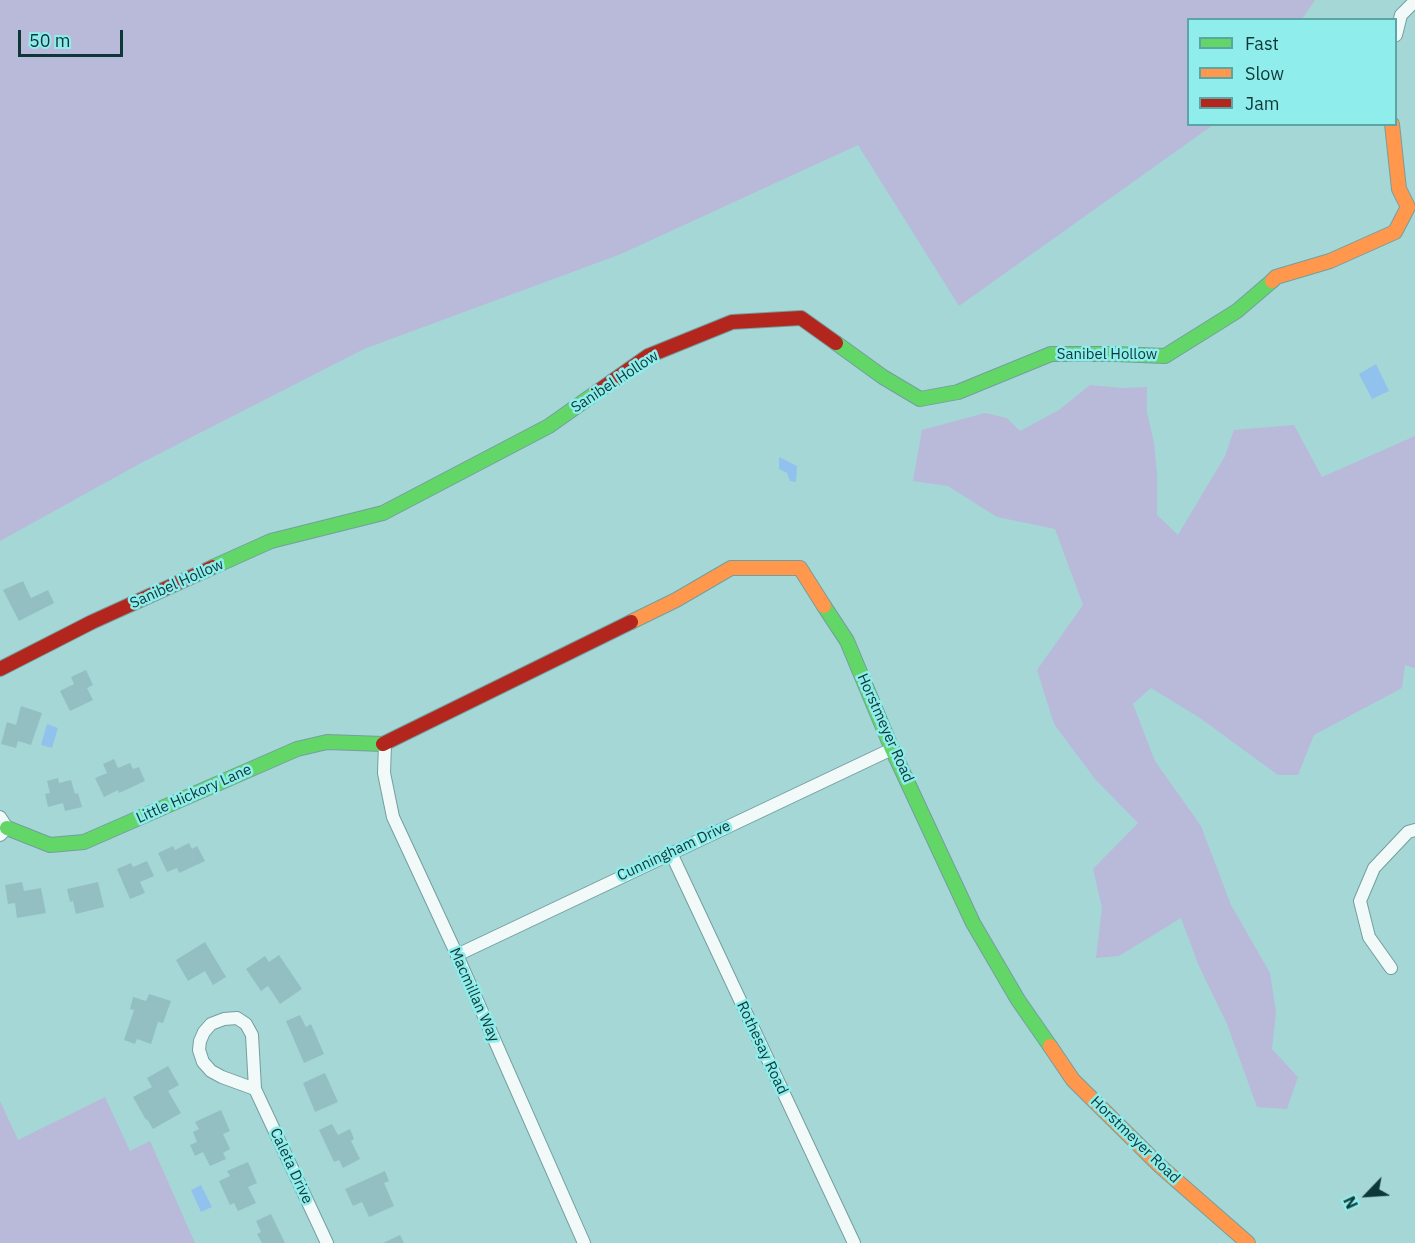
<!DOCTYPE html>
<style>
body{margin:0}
#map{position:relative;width:1415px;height:1243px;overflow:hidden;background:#a5d7d7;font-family:"IBM Plex Sans",sans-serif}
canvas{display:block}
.legend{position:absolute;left:1187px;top:18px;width:210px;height:108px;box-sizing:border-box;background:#8fedec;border:2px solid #5ba5a4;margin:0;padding:8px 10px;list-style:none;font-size:18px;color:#0e3837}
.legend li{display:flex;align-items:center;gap:12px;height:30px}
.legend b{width:30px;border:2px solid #5ba5a4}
.north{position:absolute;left:1337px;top:1165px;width:60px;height:60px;-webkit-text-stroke:4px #8fedec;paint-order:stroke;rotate:245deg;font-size:16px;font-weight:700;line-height:24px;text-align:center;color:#0e3837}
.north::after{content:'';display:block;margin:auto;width:21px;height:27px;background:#0e3837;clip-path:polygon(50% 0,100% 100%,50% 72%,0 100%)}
.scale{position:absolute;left:18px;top:30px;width:105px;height:27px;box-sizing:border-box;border:3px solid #0e3837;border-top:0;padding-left:8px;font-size:18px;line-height:21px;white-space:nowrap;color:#0e3837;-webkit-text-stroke:4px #8fedec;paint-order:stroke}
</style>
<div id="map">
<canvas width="1415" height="1243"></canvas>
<ul class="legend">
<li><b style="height:8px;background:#63d668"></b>Fast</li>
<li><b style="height:8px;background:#ff974d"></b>Slow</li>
<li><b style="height:8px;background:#b3261e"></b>Jam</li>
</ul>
<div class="north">N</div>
<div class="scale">50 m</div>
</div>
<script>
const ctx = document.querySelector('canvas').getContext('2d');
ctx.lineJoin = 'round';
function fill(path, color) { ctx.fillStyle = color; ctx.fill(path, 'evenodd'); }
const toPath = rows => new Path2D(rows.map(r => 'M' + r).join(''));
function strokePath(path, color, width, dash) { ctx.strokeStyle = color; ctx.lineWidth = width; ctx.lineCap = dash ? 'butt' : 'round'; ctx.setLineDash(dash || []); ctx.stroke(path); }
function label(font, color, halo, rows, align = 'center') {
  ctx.font = font + ' "IBM Plex Sans",sans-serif'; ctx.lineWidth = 5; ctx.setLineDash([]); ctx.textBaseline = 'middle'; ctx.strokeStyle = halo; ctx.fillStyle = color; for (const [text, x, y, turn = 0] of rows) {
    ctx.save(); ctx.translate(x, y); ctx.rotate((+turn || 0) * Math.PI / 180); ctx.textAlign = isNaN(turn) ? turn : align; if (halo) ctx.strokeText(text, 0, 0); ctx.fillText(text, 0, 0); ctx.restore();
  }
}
fill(toPath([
 [0,0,1315,0,1302,19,1188,20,1188,124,1213,125,959,306,858,145,621,254,364,349,141,463,0,541],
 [1090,385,1123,388,1147,387,1147,412,1154,443,1157,474,1157,515,1178,535,1225,456,1234,430,1294,425,1322,477,1415,436,1415,668,1405,665,1402,688,1314,735,1298,775,1278,775,1200,718,1151,688,1133,704,1155,761,1201,826,1231,905,1270,973,1276,1012,1272,1049,1298,1077,1287,1109,1257,1107,1227,1024,1198,964,1181,918,1119,956,1096,958,1102,908,1093,869,1138,823,1095,779,1054,724,1037,670,1083,605,1055,529,997,517,948,486,913,481,922,430,985,413,1007,418,1020,431,1059,410],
 [105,1097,130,1151,150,1141,195,1243,0,1243,0,1101,18,1140]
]), '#b9b9da');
fill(toPath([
 [1376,364,1389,391,1372,399,1359,374],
 [779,457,797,466,796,482,790,481,787,473,779,469],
 [47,724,58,728,52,748,41,745],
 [201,1185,212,1207,201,1212,191,1190]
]), '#91c2ee');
fill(toPath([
 [23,581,31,598,48,590,54,603,19,621,3,590],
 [86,670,93,685,87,688,93,700,70,711,60,691,74,684,71,677],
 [21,706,42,713,31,745,18,741,16,748,1,744,7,722,16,725],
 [114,759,118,768,130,763,133,769,139,767,145,781,119,793,118,790,104,797,95,778,107,773,103,764],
 [58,778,59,783,71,780,75,794,78,793,82,807,65,811,63,803,48,807,45,794,50,793,47,781],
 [189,843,192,849,197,846,205,861,179,873,177,868,167,872,158,853,173,846,175,850],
 [147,861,154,876,140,882,145,893,130,899,117,869,131,863,133,867],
 [22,882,24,891,41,888,46,913,17,918,15,903,8,904,5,885],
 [98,882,104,907,76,914,73,901,70,902,67,889],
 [205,942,226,977,213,985,205,971,188,981,176,960],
 [279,955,302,989,280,1004,268,986,261,991,246,969,265,956,269,962],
 [149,994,171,1001,163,1023,158,1022,151,1044,137,1039,135,1044,124,1040,134,1010,130,1009,133,997,146,1001],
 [300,1015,306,1027,311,1024,324,1054,304,1063,286,1021],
 [168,1066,179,1085,168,1091,181,1113,153,1129,147,1119,146,1120,133,1097,152,1087,147,1078],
 [325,1073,338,1102,315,1112,303,1083],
 [221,1110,230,1131,223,1134,230,1149,223,1153,226,1159,210,1166,203,1152,195,1156,190,1145,197,1142,193,1132,199,1129,195,1122],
 [332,1124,338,1135,350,1129,354,1139,351,1141,360,1159,343,1168,339,1160,334,1162,319,1130],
 [248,1162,257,1183,248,1187,256,1203,238,1211,234,1203,230,1205,219,1181,230,1176,227,1171],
 [385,1171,389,1181,384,1183,394,1206,369,1217,362,1202,353,1206,345,1189],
 [271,1214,285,1243,262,1243,257,1234,261,1232,256,1221],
 [400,1235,404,1243,383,1243]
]), '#93bfc3');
const street = toPath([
 [1396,35,1401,15,1415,1],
 [385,744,384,773,393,817,457,955,584,1243],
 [0,817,7,828,0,835],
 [671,853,854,1243],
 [457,955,892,749],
 [1391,968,1369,937,1360,901,1374,868,1408,832,1415,830],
 [255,1089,222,1077,211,1071,203,1062,199,1050,200,1041,204,1032,211,1024,224,1019,237,1018,246,1024,252,1035,255,1089,327,1243]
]);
const fast = toPath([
 [836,343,883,377,920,399,958,392,1051,354,1115,354,1165,356,1237,311,1272,281],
 [213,567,271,541,383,513,549,426,597,392],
 [824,606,847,641,892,749,973,923,1018,1000,1050,1046],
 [7,828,50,845,84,842,297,749,327,742,383,744]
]);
const slow = toPath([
 [1272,281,1276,277,1330,261,1395,232,1408,207,1399,189,1392,124],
 [631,622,676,600,731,568,800,568,824,606],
 [1050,1046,1073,1080,1160,1166,1248,1243]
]);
const jam = toPath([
 [597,392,648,356,732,322,801,318,836,343],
 [0,669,92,622,213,567],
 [383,744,631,622]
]);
strokePath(street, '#749e9e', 14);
strokePath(fast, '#749e9e', 16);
strokePath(slow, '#749e9e', 16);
strokePath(jam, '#749e9e', 16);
strokePath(street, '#f2f9f9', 12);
strokePath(fast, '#63d668', 14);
strokePath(slow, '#ff974d', 14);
strokePath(jam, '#b3261e', 14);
label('15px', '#0e3837', '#8fedec', [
 ["Sanibel Hollow",1107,355],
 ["Sanibel Hollow",615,382,-33],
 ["Sanibel Hollow",177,584,-24],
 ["Horstmeyer Road",885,728,66],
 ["Little Hickory Lane",194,794,-24],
 ["Cunningham Drive",674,851,-25],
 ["Macmillan Way",474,995,66],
 ["Rothesay Road",762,1048,65],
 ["Horstmeyer Road",1135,1140,44],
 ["Caleta Drive",291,1166,65]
]);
</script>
